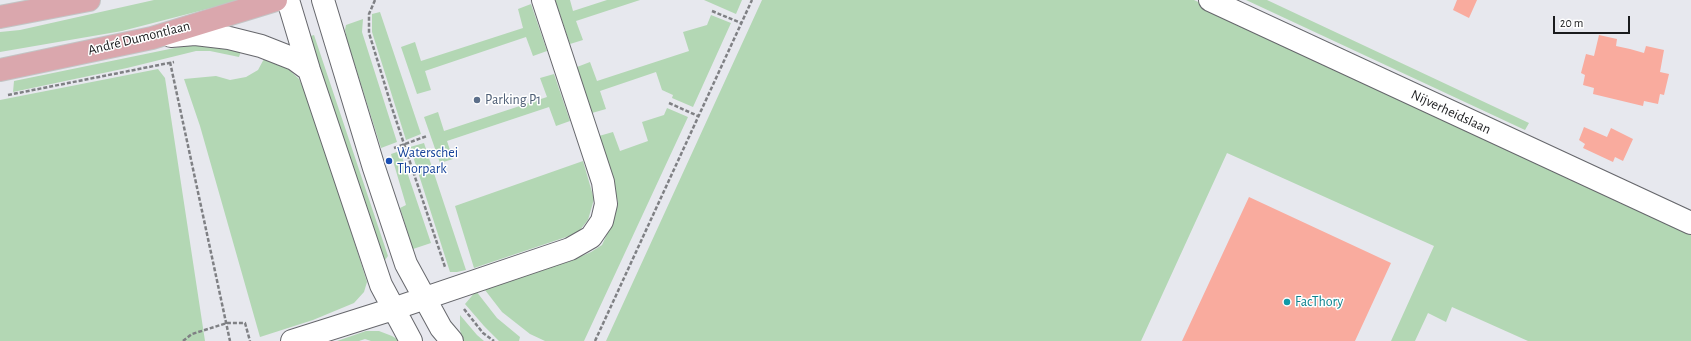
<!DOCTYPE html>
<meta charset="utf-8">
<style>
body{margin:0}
#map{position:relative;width:1691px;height:341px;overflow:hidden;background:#e7e8ee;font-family:"Alegreya Sans",sans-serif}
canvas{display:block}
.scale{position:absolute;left:1553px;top:16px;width:77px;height:18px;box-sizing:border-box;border:2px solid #1a1b1d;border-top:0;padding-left:5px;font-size:12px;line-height:14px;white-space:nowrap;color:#1a1b1d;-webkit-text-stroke:3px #fff;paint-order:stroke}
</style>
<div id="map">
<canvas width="1691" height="341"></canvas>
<div class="scale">20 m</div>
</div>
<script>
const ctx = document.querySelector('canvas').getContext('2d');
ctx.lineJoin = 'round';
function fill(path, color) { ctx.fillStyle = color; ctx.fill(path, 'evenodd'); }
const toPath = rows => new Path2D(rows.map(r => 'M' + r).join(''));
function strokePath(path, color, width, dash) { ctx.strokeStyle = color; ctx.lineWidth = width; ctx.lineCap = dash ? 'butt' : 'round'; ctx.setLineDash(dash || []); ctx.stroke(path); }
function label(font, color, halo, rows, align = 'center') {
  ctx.font = font + ' "Alegreya Sans",sans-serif'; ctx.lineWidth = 3; ctx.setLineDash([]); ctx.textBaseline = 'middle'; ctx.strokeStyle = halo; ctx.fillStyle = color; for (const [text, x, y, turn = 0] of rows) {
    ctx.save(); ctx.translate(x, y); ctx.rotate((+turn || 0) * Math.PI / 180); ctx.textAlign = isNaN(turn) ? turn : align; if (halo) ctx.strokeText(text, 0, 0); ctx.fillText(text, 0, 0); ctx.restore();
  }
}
fill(toPath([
 [154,0,242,0,122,31,0,52,0,32,20,30],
 [555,0,570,0,573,11,607,0,640,0,576,21,583,40,570,44],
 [704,0,742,0,736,14],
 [762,0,1194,0,1691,229,1691,341,1528,341,1452,307,1446,322,1428,313,1415,341,1391,341,1434,246,1227,153,1141,341,606,341],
 [1246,0,1267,0,1529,123,1525,130],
 [531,4,547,51,533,56,526,37,425,71,431,90,417,94,401,47,415,42,421,61,523,28,518,9],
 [380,12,421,134,406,140,372,32,372,14],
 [711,15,731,23,693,107,672,98,673,95,662,90,656,72,600,91,606,109,592,113,577,67,590,62,597,81,689,51,683,32,707,25],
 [363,19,362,32,397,142,381,148,347,40,345,30,346,25],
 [314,35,388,256,385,260,382,261,307,37],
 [194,44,241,51,239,57,210,51,196,51,127,68,13,92,14,81],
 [265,57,281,62,299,79,309,99,367,282,364,292,354,303,313,320,260,337,200,126,184,79,216,76,230,80,246,77,258,70],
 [158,69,165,78,205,341,0,341,0,100],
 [554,74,570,121,556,126,549,107,447,141,453,159,440,163,424,117,438,112,444,131,547,97,540,78],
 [667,108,688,117,584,341,545,341,530,334,502,312,485,290,488,288,575,259,591,252,602,245,614,219,618,203,609,165,599,136,613,132,620,151,648,141,642,122,664,115],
 [424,143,466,270,457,272,450,272,410,147],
 [400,151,431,243,413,249,400,208,406,205,391,154],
 [583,161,594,199,588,220,580,230,575,234,474,268,455,206],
 [476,291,497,318,520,337,519,341,499,341,484,326,465,304],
 [460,315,477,335,484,341,463,341,460,330],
 [366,331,379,331,392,336,400,341,371,341,365,339,359,341,337,341]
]), '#b3d7b4');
fill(toPath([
 [1457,0,1477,0,1469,18,1453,10],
 [1599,35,1617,39,1616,46,1630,49,1644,53,1646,46,1664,50,1660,72,1669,74,1664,95,1660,94,1658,104,1644,101,1643,106,1593,94,1594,88,1583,85,1585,75,1581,73,1586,54,1594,56],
 [1584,127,1607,137,1611,128,1633,139,1623,161,1615,157,1613,162,1583,148,1585,144,1579,140],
 [1249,197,1391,263,1355,341,1182,341]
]), '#f9ab9e');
const minor = toPath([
 [288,0,309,70,381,285,411,341],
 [323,0,374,168,406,264,441,328,452,341],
 [1210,0,1691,223],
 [171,36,195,34,229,38,261,46,294,59,309,70],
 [292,341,393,309,570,249,591,237,602,221,606,204,603,182,543,0]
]);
const major = toPath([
 [0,17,89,0],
 [0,70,152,38,276,0]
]);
strokePath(minor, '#66676c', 24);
strokePath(major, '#c3c4c4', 24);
strokePath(toPath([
 [375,0,369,14,369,33,392,108,445,267],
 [712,11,741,23],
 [170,62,230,341],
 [8,95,174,62],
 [669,103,698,116],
 [394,148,427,136],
 [464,309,483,333,494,341],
 [183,341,192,334,227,323,245,323,250,341],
 [595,341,752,0]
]), '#7f8084', 2.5, [4, 2]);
strokePath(minor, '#fff', 22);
strokePath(major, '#daa7ad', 22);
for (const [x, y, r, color] of [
 [477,100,4,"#5c6f8a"],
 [389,161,4,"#1a4fb4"],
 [1287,302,4,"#0f9aa8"]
]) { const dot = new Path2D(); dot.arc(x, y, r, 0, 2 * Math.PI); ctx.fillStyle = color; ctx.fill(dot); strokePath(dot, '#fff', 1.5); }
label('14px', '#1a1b1d', '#fff', [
 ["André Dumontlaan",139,38,-14],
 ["Nijverheidslaan",1451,112,25]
]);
label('14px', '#4e5e75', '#fff', [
 ["Parking P1",485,100]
], 'left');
label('14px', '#164399', '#fff', [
 ["Waterschei",397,153],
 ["Thorpark",397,169]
], 'left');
label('14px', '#0d838f', '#fff', [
 ["FacThory",1295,302]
], 'left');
</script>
